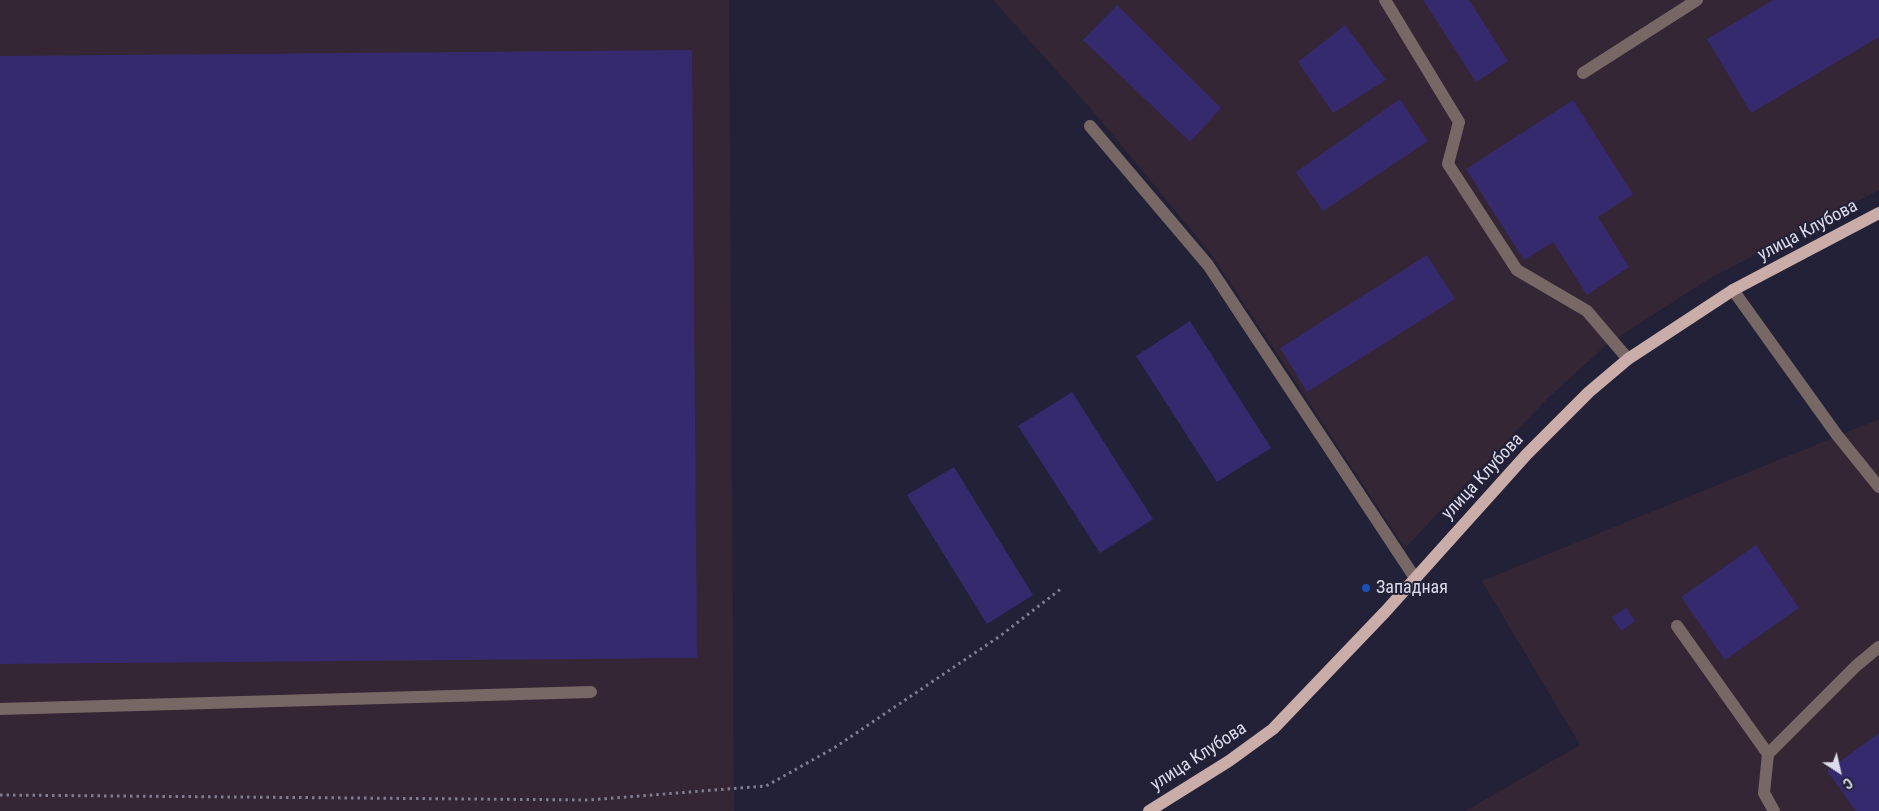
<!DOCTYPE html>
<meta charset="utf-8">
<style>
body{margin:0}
#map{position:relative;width:1879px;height:811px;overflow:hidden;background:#232138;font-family:"Roboto Condensed",sans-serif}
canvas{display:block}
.north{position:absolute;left:1814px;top:746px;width:50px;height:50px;-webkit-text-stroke:4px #232138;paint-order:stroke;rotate:145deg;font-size:14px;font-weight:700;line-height:20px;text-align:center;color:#dbdbea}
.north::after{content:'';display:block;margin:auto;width:18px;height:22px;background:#dbdbea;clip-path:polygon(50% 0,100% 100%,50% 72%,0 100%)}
</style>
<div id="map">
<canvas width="1879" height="811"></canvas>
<div class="north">С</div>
</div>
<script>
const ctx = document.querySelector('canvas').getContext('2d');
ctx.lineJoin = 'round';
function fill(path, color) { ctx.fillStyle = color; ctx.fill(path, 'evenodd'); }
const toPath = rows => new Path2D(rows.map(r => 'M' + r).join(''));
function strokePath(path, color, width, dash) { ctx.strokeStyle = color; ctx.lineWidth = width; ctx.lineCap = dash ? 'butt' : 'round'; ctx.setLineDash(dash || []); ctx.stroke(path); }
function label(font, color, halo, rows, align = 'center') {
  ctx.font = font + ' "Roboto Condensed",sans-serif'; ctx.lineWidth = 4; ctx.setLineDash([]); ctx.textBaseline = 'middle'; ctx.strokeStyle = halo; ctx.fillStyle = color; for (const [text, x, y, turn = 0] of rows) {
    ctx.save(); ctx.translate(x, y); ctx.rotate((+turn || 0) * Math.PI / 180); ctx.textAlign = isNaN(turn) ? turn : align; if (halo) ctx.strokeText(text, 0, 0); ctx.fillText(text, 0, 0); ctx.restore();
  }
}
fill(toPath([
 [0,0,729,0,734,811,0,811],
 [993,0,1879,0,1879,190,1707,280,1605,346,1547,399,1405,548,1212,255,1092,110],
 [1879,419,1879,811,1465,811,1580,745,1482,581]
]), '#342634');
fill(toPath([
 [1423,0,1469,0,1508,61,1476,82],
 [1773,0,1879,0,1879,37,1751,113,1707,39],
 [1117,5,1221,108,1190,142,1083,40],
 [1345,25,1386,80,1333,113,1298,62],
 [692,50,697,658,0,664,0,56],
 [1400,99,1428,141,1323,211,1296,172],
 [1573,100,1633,194,1598,217,1629,267,1587,295,1553,242,1524,260,1466,169],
 [1427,255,1455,299,1307,392,1280,348],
 [1190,321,1271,448,1217,482,1136,356],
 [1072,392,1153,519,1100,553,1018,426],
 [954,467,1033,595,987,624,907,495],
 [1756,545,1799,608,1725,660,1681,597],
 [1626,608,1635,621,1621,631,1612,617],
 [1879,733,1879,811,1856,811,1827,771]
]), '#352a6d');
strokePath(toPath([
 [0,795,588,800,766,786,834,748,1000,636,1062,588]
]), '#7f7e91', 3, [2.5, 4]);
strokePath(toPath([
 [1385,0,1459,122,1448,164,1517,270,1587,311,1628,359],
 [1583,73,1697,0],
 [1090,126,1208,265,1415,578],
 [1733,290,1837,435,1879,487],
 [1677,626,1768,754],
 [0,709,591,692],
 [1774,811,1764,793,1768,754,1856,666,1879,647]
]), '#776866', 12);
strokePath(toPath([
 [1149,811,1229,761,1273,729,1385,612,1527,454,1589,392,1628,359,1733,290,1879,213]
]), '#caaca9', 12);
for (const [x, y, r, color] of [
 [1366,588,5,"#1a4fb4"]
]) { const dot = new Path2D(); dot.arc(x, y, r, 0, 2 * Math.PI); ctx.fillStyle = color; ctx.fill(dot); strokePath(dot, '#232138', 2); }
label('18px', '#dbdbea', '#232138', [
 ["улица Клубова",1808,231,-28],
 ["улица Клубова",1483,477,-47],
 ["улица Клубова",1199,757,-33]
]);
label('18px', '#dbdbea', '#232138', [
 ["Западная",1376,588]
], 'left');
</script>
